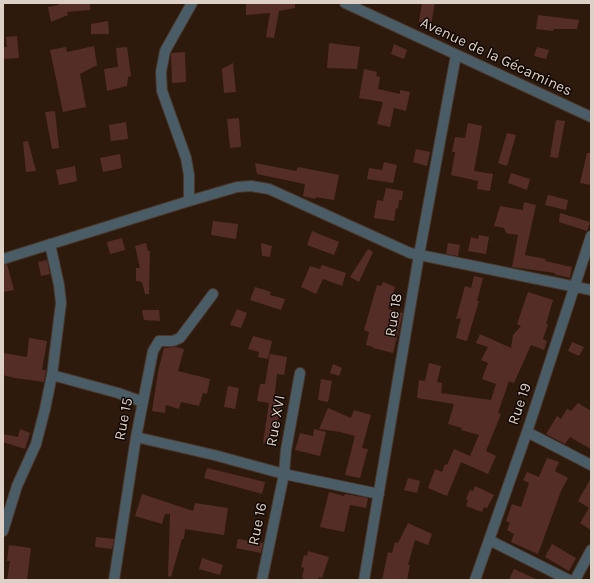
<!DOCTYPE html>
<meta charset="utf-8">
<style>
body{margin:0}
#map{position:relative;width:594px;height:583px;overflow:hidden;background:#2e1a0c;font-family:Karla,sans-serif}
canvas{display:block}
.frame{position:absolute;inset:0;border:4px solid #ddd0c7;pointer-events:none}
</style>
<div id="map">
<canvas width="594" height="583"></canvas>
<div class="frame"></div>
</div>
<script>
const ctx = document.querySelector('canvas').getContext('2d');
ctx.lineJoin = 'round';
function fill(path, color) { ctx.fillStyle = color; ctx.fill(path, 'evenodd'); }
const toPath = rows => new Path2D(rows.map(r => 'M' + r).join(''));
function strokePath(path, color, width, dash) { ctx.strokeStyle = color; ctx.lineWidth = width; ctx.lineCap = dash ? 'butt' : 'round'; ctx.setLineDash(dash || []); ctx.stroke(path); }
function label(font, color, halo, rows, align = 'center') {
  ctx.font = font + ' Karla,sans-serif'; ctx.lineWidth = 3; ctx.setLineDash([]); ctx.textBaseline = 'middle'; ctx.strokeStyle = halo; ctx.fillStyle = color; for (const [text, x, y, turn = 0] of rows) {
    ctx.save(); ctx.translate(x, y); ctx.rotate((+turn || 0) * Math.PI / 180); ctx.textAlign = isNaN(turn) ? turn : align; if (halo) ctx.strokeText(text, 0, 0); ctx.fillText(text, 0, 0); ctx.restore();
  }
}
fill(toPath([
 [58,3,90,3,90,10,67,12,68,15,51,22,48,7,58,5],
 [246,3,295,3,295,8,279,11,274,38,266,37,270,13,246,15],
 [422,3,435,3,431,24,419,22],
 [538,15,579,20,577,29,554,29,553,31,536,29],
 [108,21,109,34,91,34,91,24],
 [17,36,19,58,3,59,3,47,7,47,6,37],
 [329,43,360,47,357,69,327,68],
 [394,44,407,50,404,59,391,54],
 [94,46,97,65,80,74,86,107,63,112,50,50,66,47,67,52],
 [127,47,131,76,128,77,127,86,107,91,104,69,118,67,116,48],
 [537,47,549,50,546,59,534,56],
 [185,52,186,82,172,83,171,53],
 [233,63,236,92,224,93,222,69],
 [364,69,377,72,376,76,380,77,378,89,400,94,400,90,410,92,406,111,394,108,390,127,377,124,383,102,359,98],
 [55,111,59,148,52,149,45,112],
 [239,118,241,147,230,148,227,119],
 [556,120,565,121,558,158,550,157],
 [126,122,128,139,111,141,109,125],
 [468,123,482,126,474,171,493,174,490,191,477,189,478,181,451,175,455,152,452,152,455,137,465,138],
 [507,133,516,135,507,166,498,163],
 [28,141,36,171,26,172,23,142],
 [416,149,430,152,427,166,413,162],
 [587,153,591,153,591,185,580,183],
 [120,154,122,168,103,172,100,158],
 [384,162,397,165,393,183,367,179,369,168,382,170],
 [255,163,296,171,298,167,339,175,334,200,316,197,315,199,303,196,305,184,257,174],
 [75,166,77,181,59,185,56,170],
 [511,173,530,179,527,190,508,183],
 [386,188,403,191,402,200,399,200,398,209,396,208,394,221,374,218,377,200,383,201],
 [548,195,568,200,566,210,545,205],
 [524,202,536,205,525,255,546,259,545,261,572,267,570,278,554,274,555,273,512,267,518,235,506,233,504,228,494,226,500,206,523,210],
 [560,213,590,222,587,231,559,222],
 [213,221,238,224,236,239,211,235],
 [312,231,339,242,334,255,307,245],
 [479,235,489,237,486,254,468,251,471,237,478,239],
 [122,238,125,250,110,254,107,242],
 [146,243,148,251,150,251,149,294,145,294,142,282,136,281,136,268,140,268,135,246],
 [261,243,272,246,270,257,262,256],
 [448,243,460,245,458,256,446,254],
 [368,249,373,252,359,282,350,277],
 [47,260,50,274,41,276,38,262],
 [7,264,14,290,3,292,3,265],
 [322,265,346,273,342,286,323,279,316,294,301,287,310,266,320,269],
 [474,276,483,278,477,301,479,301,467,341,456,338,461,318,456,319,465,286,471,288],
 [383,282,395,287,388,309,403,313,393,353,373,348,373,347,366,345,369,332,364,330,377,285,381,286],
 [255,287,271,292,270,295,285,299,281,310,250,300],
 [528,292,553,300,546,324,548,324,543,339,547,341,544,350,531,345,514,383,509,381,498,413,501,414,486,451,496,456,488,474,461,462,447,496,428,488,435,469,442,472,445,464,447,465,454,449,470,456,479,435,461,430,462,428,448,424,454,404,417,398,419,380,425,381,429,363,441,366,437,382,442,383,441,393,491,400,496,384,482,379,488,363,481,360,488,347,476,343,480,334,511,348,513,335,521,326,517,324],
 [237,309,247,313,241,328,230,325],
 [142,310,159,310,160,321,144,320],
 [253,336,272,341,268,359,258,357,259,352,248,349],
 [29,338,47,341,42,370,46,370,44,382,15,378,3,375,3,353,27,357],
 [572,342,584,347,579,356,568,351],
 [176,347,184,349,178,371,210,379,207,394,203,393,199,406,181,402,179,409,166,405,165,413,152,411,158,372,164,348],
 [270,354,287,357,284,375,277,374,274,401,281,402,274,444,263,443,269,403,257,401,260,384,265,384],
 [333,364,342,368,339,376,330,373],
 [321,379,332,381,328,402,318,400],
 [228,386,239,388,235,409,224,407],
 [578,403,591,411,591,449,570,437,565,444,546,434,557,416,561,419,567,409,571,411],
 [328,408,351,418,354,410,371,415,362,448,368,449,360,478,345,475,355,436,340,432,319,429],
 [20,429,30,433,25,449,3,442,3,434,18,437],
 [314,429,326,432,320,456,295,450,300,433,313,436],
 [547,458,559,462,555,471,568,478,561,491,538,554,511,542,514,534,507,530,510,523,506,521,512,504,521,507,529,483,523,480,527,472,539,477],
 [207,468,265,482,262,494,204,478],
 [408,478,420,481,417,493,404,490],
 [591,478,591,530,580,523,589,508,578,501],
 [475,486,494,495,487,508,484,507,482,512,466,506,468,500,466,499,470,490,473,491],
 [329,492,344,496,345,494,368,498,366,508,350,505,344,532,320,527],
 [142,494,193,511,195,503,228,508,224,535,185,529,184,539,182,539,171,577,168,576,170,514,165,514,162,524,135,516],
 [408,523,432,534,428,545,415,540,408,565,410,565,407,580,382,580,388,552,392,553,395,542,398,543],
 [96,537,114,539,112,549,95,547],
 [238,539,263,543,261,553,236,548],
 [552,544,576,558,569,571,545,557],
 [9,545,31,548,27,580,7,580,10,561,7,561],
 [308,551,329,557,322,578,319,577,318,580,309,580,302,578,304,568,301,567,304,555,307,556],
 [202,558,223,565,220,575,199,569],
 [514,569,538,580,509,580]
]), '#552d27');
const minor = toPath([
 [345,3,591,117],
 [189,201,189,175,186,158,162,91,161,72,165,51,192,3],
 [3,259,189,201,237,187,251,186,269,189,410,253,591,290],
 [52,375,118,393,143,402],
 [527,432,591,465],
 [136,437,214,455,284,474,379,494],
 [3,531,17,486,36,444,45,409,52,375,61,303,59,285,50,244],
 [489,540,569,580],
 [114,580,136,437,153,351,159,341,173,341,180,338,213,294],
 [262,580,284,474,286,450,300,373],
 [364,580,419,255,456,55],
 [475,580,527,432,591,236],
 [575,580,591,550]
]);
strokePath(minor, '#4a372a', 12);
strokePath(minor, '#4a5c66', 10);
label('15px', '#ddd0c7', '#100703', [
 ["Avenue de la Gécamines",496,57,25],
 ["Rue 18",394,315,-81],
 ["Rue 19",520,404,-71],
 ["Rue 15",124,419,-79],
 ["Rue XVI",276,421,-80],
 ["Rue 16",258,524,-78]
]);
</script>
